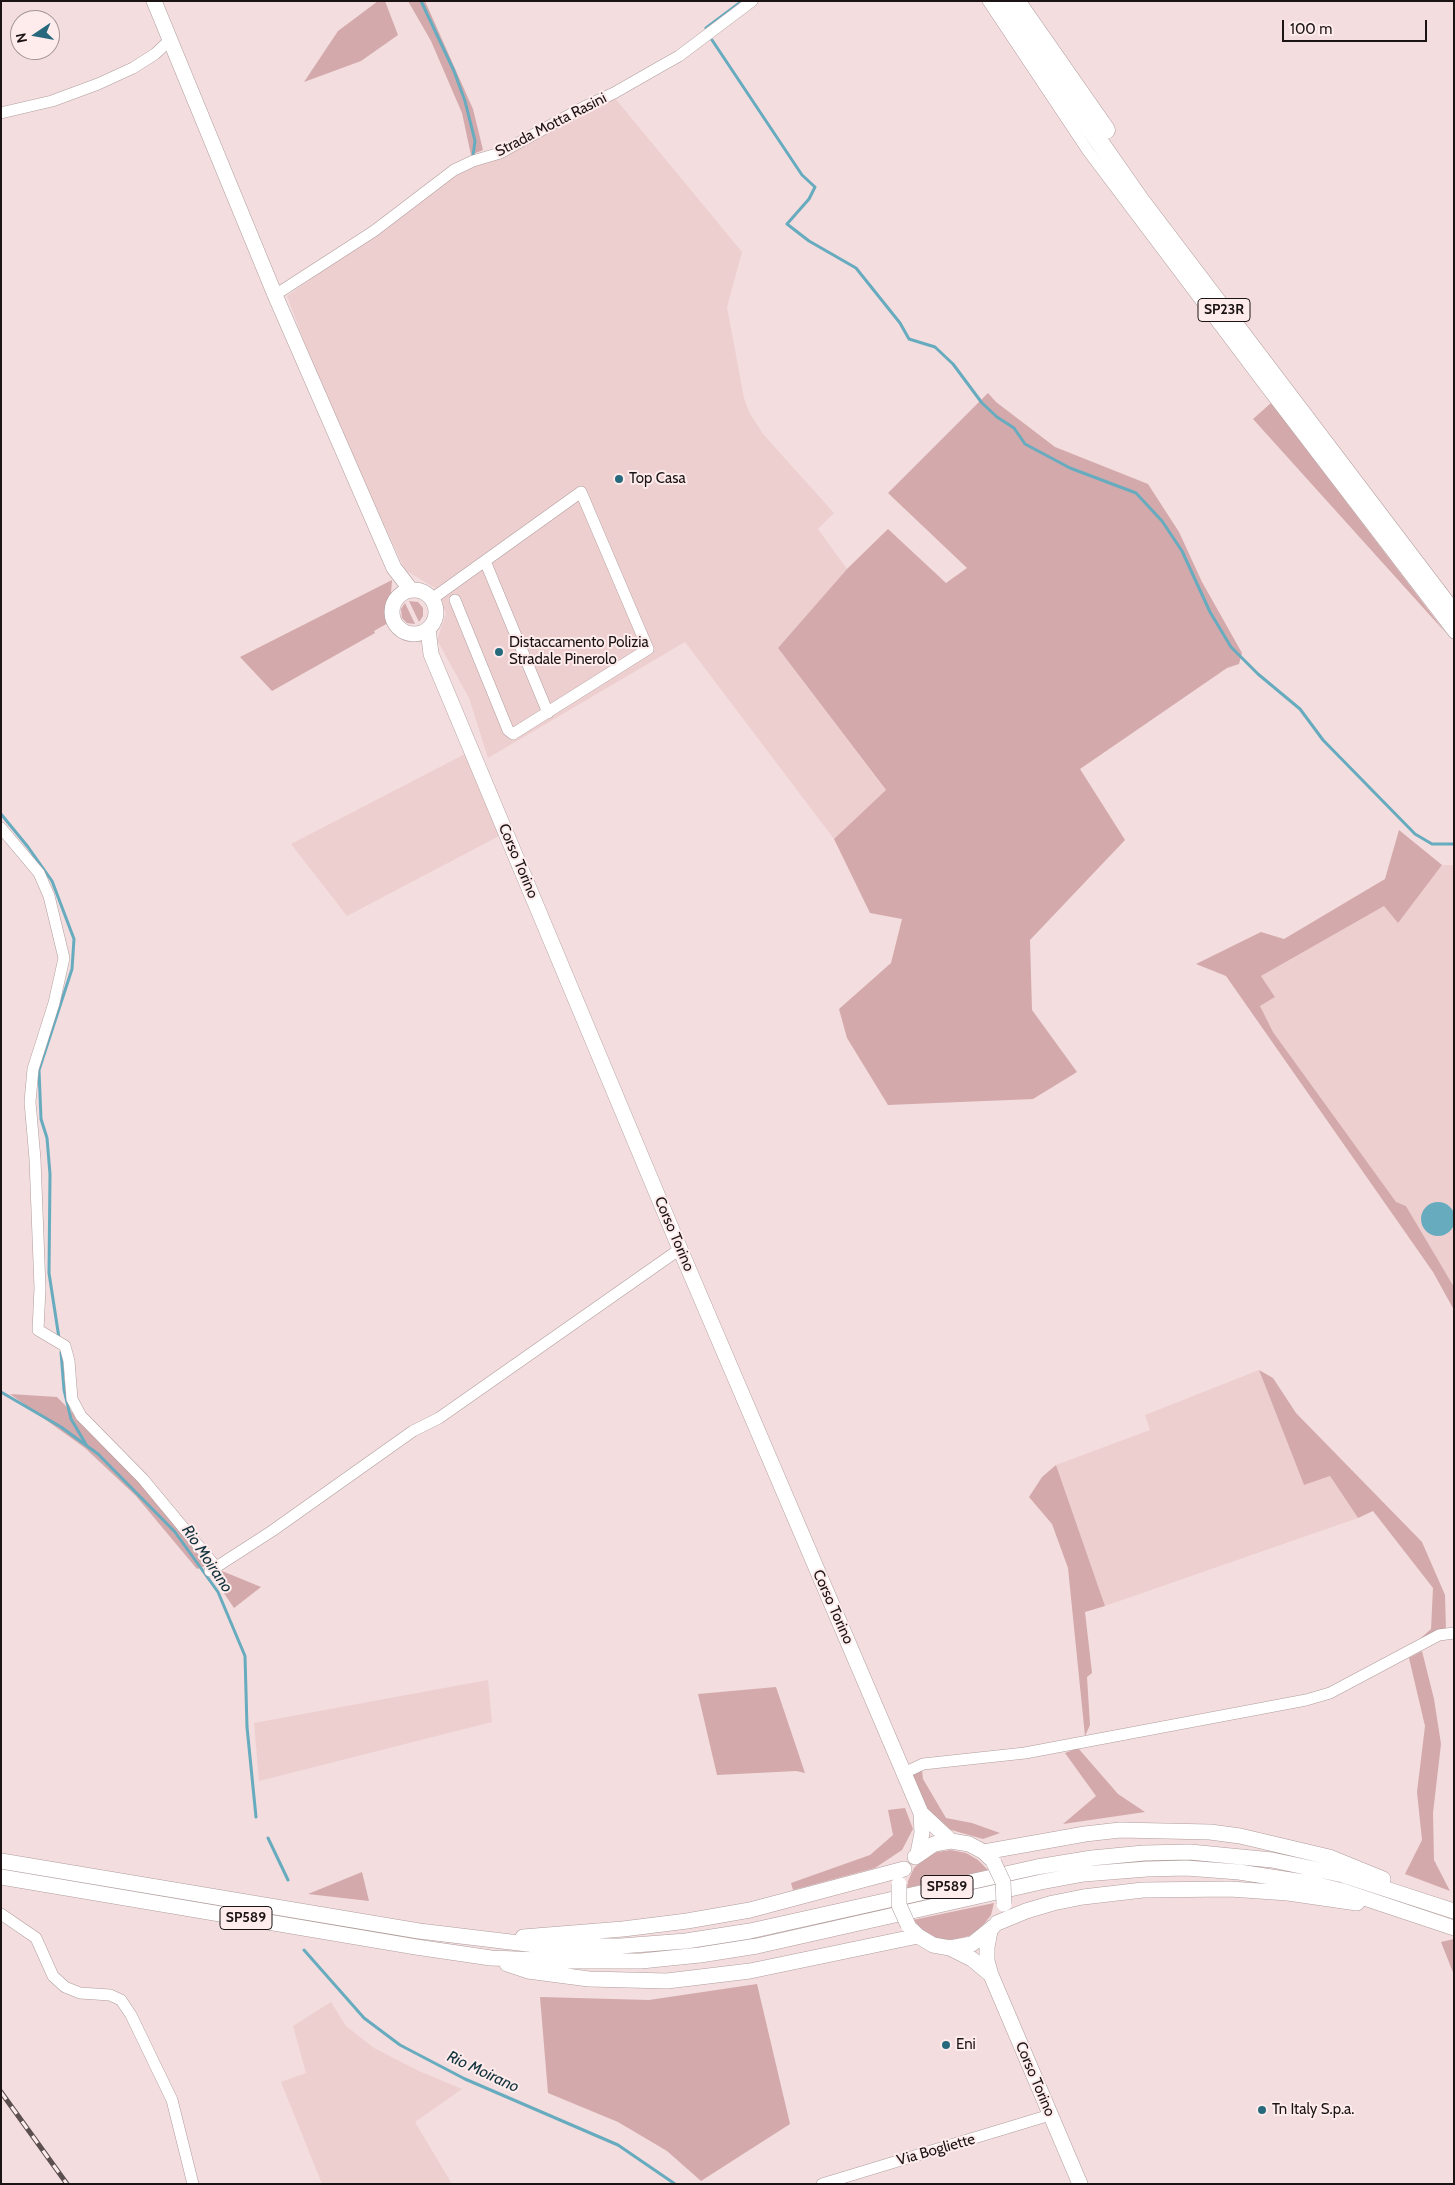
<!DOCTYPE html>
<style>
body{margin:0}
#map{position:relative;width:1455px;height:2185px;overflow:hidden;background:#f3ddde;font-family:Cabin,sans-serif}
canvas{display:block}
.frame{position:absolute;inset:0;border:2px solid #1b1314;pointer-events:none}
.north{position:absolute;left:10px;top:10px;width:50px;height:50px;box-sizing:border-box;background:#feecec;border:1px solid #a39596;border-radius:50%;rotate:258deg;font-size:14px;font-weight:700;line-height:20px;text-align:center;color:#1b1314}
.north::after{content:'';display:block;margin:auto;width:18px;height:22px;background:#27697c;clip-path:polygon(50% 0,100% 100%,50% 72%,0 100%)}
.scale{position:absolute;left:1282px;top:20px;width:145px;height:22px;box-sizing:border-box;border:2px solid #1b1314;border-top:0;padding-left:6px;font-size:15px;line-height:18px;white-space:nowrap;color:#1b1314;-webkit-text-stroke:4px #feecec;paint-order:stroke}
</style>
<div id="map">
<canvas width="1455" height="2185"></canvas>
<div class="frame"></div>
<div class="north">N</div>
<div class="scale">100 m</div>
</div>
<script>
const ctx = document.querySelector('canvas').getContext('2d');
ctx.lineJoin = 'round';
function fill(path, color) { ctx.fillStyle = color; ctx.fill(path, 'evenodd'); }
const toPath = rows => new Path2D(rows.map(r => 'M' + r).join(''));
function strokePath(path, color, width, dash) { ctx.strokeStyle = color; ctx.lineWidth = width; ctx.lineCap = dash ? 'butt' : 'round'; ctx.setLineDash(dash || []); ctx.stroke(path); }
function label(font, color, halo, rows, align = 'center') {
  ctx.font = font + ' Cabin,sans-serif'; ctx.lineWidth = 4; ctx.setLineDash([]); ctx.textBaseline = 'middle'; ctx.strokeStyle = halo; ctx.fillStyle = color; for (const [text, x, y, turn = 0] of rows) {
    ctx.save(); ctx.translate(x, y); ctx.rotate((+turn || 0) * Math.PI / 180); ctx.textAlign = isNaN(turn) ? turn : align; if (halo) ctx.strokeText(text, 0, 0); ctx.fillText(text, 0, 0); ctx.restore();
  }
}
fill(toPath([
 [614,97,742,252,727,307,744,398,749,412,763,434,834,513,818,529,847,569,778,648,886,791,834,839,685,642,488,758,469,698,437,640,446,614,435,588,405,570,350,451,304,342,287,296,418,203,453,175,517,147],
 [467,753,501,835,347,916,291,844],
 [1442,865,1454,865,1454,1287,1406,1206,1396,1203,1273,1032,1260,1006,1275,997,1261,976,1384,905,1398,922],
 [1259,1370,1304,1485,1330,1476,1358,1518,1105,1606,1056,1465,1150,1430,1145,1415],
 [488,1680,492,1722,259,1781,254,1723],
 [331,2002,346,2026,374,2048,419,2071,462,2089,415,2122,452,2184,322,2184,281,2082,306,2073,293,2026]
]), '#eecfd0');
fill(toPath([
 [378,1,385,1,398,35,361,61,304,82,338,31],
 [408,1,425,1,473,109,483,150,471,155,462,113,431,41],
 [988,393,996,402,1055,447,1148,484,1179,532,1202,582,1242,653,1239,664,1227,668,1080,769,1125,840,1030,940,1032,1010,1077,1072,1033,1099,888,1105,847,1038,839,1009,891,963,902,919,870,913,834,839,886,790,778,648,847,569,888,529,946,583,967,568,888,493],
 [1271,403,1445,632,1253,419],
 [392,580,391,593,385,605,388,623,374,631,375,633,272,691,240,657],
 [409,601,418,602,423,608,423,616,419,622],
 [405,603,415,624,407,623,402,618,401,609],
 [1399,830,1442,865,1398,923,1384,906,1261,976,1275,997,1260,1006,1273,1032,1396,1202,1406,1206,1454,1287,1454,1310,1433,1272,1226,976,1196,964,1261,932,1284,939,1385,879],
 [1259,1370,1273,1378,1296,1413,1422,1542,1445,1595,1446,1631,1413,1645,1431,1629,1433,1588,1373,1511,1358,1518,1330,1476,1304,1485],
 [10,1394,57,1397,127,1468,208,1565,197,1569,136,1496,85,1448],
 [1056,1465,1105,1606,1085,1612,1092,1673,1087,1677,1090,1725,1085,1736,1068,1568,1052,1524,1029,1497,1042,1477],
 [222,1571,261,1587,234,1608,213,1577],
 [1422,1651,1434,1699,1441,1744,1433,1813,1434,1860,1450,1891,1405,1874,1422,1840,1417,1792,1425,1726,1409,1658],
 [776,1687,805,1773,796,1771,717,1775,698,1694],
 [1078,1748,1118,1794,1145,1812,1063,1824,1096,1796,1065,1753],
 [922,1770,923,1779,946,1818,972,1823,1000,1833,983,1839,941,1827,929,1817,913,1783,913,1774],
 [905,1808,913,1829,902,1850,875,1868,793,1890,791,1883,870,1855,893,1835,888,1810],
 [951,1850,966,1853,978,1860,988,1870,907,1888,908,1881,914,1868,924,1858,937,1852],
 [362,1872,369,1901,308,1894],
 [994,1903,991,1915,981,1928,969,1936,954,1940,939,1939,925,1932,913,1920],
 [1454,1939,1454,1975,1441,1942],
 [757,1984,790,2124,701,2181,667,2151,618,2122,548,2093,540,1997,649,2000]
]), '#d3a9ab');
fill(toPath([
 '1421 1219a17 17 0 1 1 34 0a17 17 0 1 1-34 0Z'
]), '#67abbf');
strokePath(toPath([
 [421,1,454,71,465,101,475,141,473,156],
 [706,28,742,1],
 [712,40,802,175,815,187,809,199,787,224,809,241,856,268,900,323,909,339,935,347,953,364,982,403,997,417,1014,428,1025,444,1070,468,1136,493,1162,521,1182,551,1210,612,1231,647,1258,674,1300,709,1323,740,1415,834,1432,844,1454,844],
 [1,814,28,847,52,881,74,939,72,969,39,1070,41,1119,47,1138,50,1174,49,1273,59,1338],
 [61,1352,64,1390,71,1419,87,1446],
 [1,1392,61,1427,98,1454,175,1532,218,1592,245,1656,247,1727,256,1817],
 [268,1838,288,1880],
 [304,1950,364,2018,400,2045,465,2079,618,2145,675,2184]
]), '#67abbf', 3);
const minor = toPath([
 [988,1,1088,151,1268,390,1454,633],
 [1,113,52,101,98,84,133,68,155,54,170,40],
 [275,295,374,231,454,170,473,161,500,153,582,108,614,93,663,65,679,56,752,1],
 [485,561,548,713],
 [431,598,436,596,581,492,648,649,513,734,508,730,455,600],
 [1,828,39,873,49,896,64,958,54,1003,33,1069,30,1102,35,1159,40,1288,38,1330,65,1346,69,1361,72,1399,81,1416,143,1479,216,1567],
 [210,1571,272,1531,413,1431,439,1418,680,1249],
 [904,1773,923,1764,1025,1753,1306,1700,1330,1693,1439,1635,1454,1633],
 [1,1914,36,1938,53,1976,65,1987,80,1993,110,1995,121,2000,131,2015,172,2100,193,2184],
 [822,2184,1050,2115]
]);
const major = toPath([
 [154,1,275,295,394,568,411,590],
 '392 612a22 22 0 1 1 44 0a22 22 0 1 1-44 0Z',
 [428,629,431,654,680,1249,921,1813,922,1833,918,1853],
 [921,1813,951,1841],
 [984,1852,1085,1834,1120,1830,1210,1832,1240,1836,1329,1857,1383,1879],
 [915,1857,934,1844,951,1841,969,1844,984,1852,990,1858],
 [1,1861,419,1931,544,1946,621,1946,686,1941,750,1931,1037,1867,1092,1858,1144,1853,1190,1852,1272,1860,1343,1875,1454,1911],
 [1,1877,416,1947,491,1958,564,1961,641,1961,700,1955,757,1946,1041,1882,1084,1874,1147,1869,1186,1868,1239,1872,1310,1883,1343,1891,1454,1928],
 [997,1923,1026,1911,1053,1903,1083,1897,1143,1890,1230,1889,1288,1893,1357,1903],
 [912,1930,918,1936,933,1945,950,1948,972,1944,993,1927],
 [990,1931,987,1947,987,1961,991,1975,1080,2184],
 [523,1937,623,1929,687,1921,750,1910,904,1869],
 [950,1948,972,1959,991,1975],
 [507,1964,528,1971,589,1979,667,1981,750,1971,918,1936]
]);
const highway = toPath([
 [1001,1,1140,200,1454,614],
 [1016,1,1106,130]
]);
strokePath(minor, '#b19d9d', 12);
strokePath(major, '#b19d9d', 16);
strokePath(highway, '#b19d9d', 19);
strokePath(minor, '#fff', 11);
strokePath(major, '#fff', 15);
strokePath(highway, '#fff', 18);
const rail = toPath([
 [1,2092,67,2184]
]);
strokePath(rail, '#5b4f50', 5);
strokePath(rail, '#feecec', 3, [9]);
const majorBridge = toPath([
 [994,1863,1003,1882,1004,1904],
 [899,1884,899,1905,908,1925]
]);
strokePath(majorBridge, '#b19d9d', 16, []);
strokePath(majorBridge, '#fff', 15);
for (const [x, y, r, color] of [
 [619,479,5,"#27697c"],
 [499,652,5,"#27697c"],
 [946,2045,5,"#27697c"],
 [1262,2110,5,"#27697c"]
]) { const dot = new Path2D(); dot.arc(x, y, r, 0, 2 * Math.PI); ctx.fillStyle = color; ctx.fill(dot); strokePath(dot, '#feecec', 2); }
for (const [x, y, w] of [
 [1224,310,52],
 [947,1887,52],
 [246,1918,52]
]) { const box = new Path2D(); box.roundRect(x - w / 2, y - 11.5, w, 23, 4); ctx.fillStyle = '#feecec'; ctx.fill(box); strokePath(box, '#1b1314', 1); }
label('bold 14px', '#1b1314', null, [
 ["SP23R",1224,310],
 ["SP589",947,1887],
 ["SP589",246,1918]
]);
label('15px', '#1b1314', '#feecec', [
 ["Strada Motta Rasini",551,125,-27],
 ["Corso Torino",518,861,67],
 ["Corso Torino",674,1234,67],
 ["Corso Torino",833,1607,66],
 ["Corso Torino",1035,2079,67],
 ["Via Bogliette",936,2150,-16]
]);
label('15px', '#1b1314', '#feecec', [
 ["Top Casa",629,479],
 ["Distaccamento Polizia",509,643],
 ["Stradale Pinerolo",509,660],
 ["Eni",956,2045],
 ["Tn Italy S.p.a.",1272,2110]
], 'left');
label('italic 16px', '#12333d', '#feecec', [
 ["Rio Moirano",207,1559,56],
 ["Rio Moirano",483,2072,25]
]);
</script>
